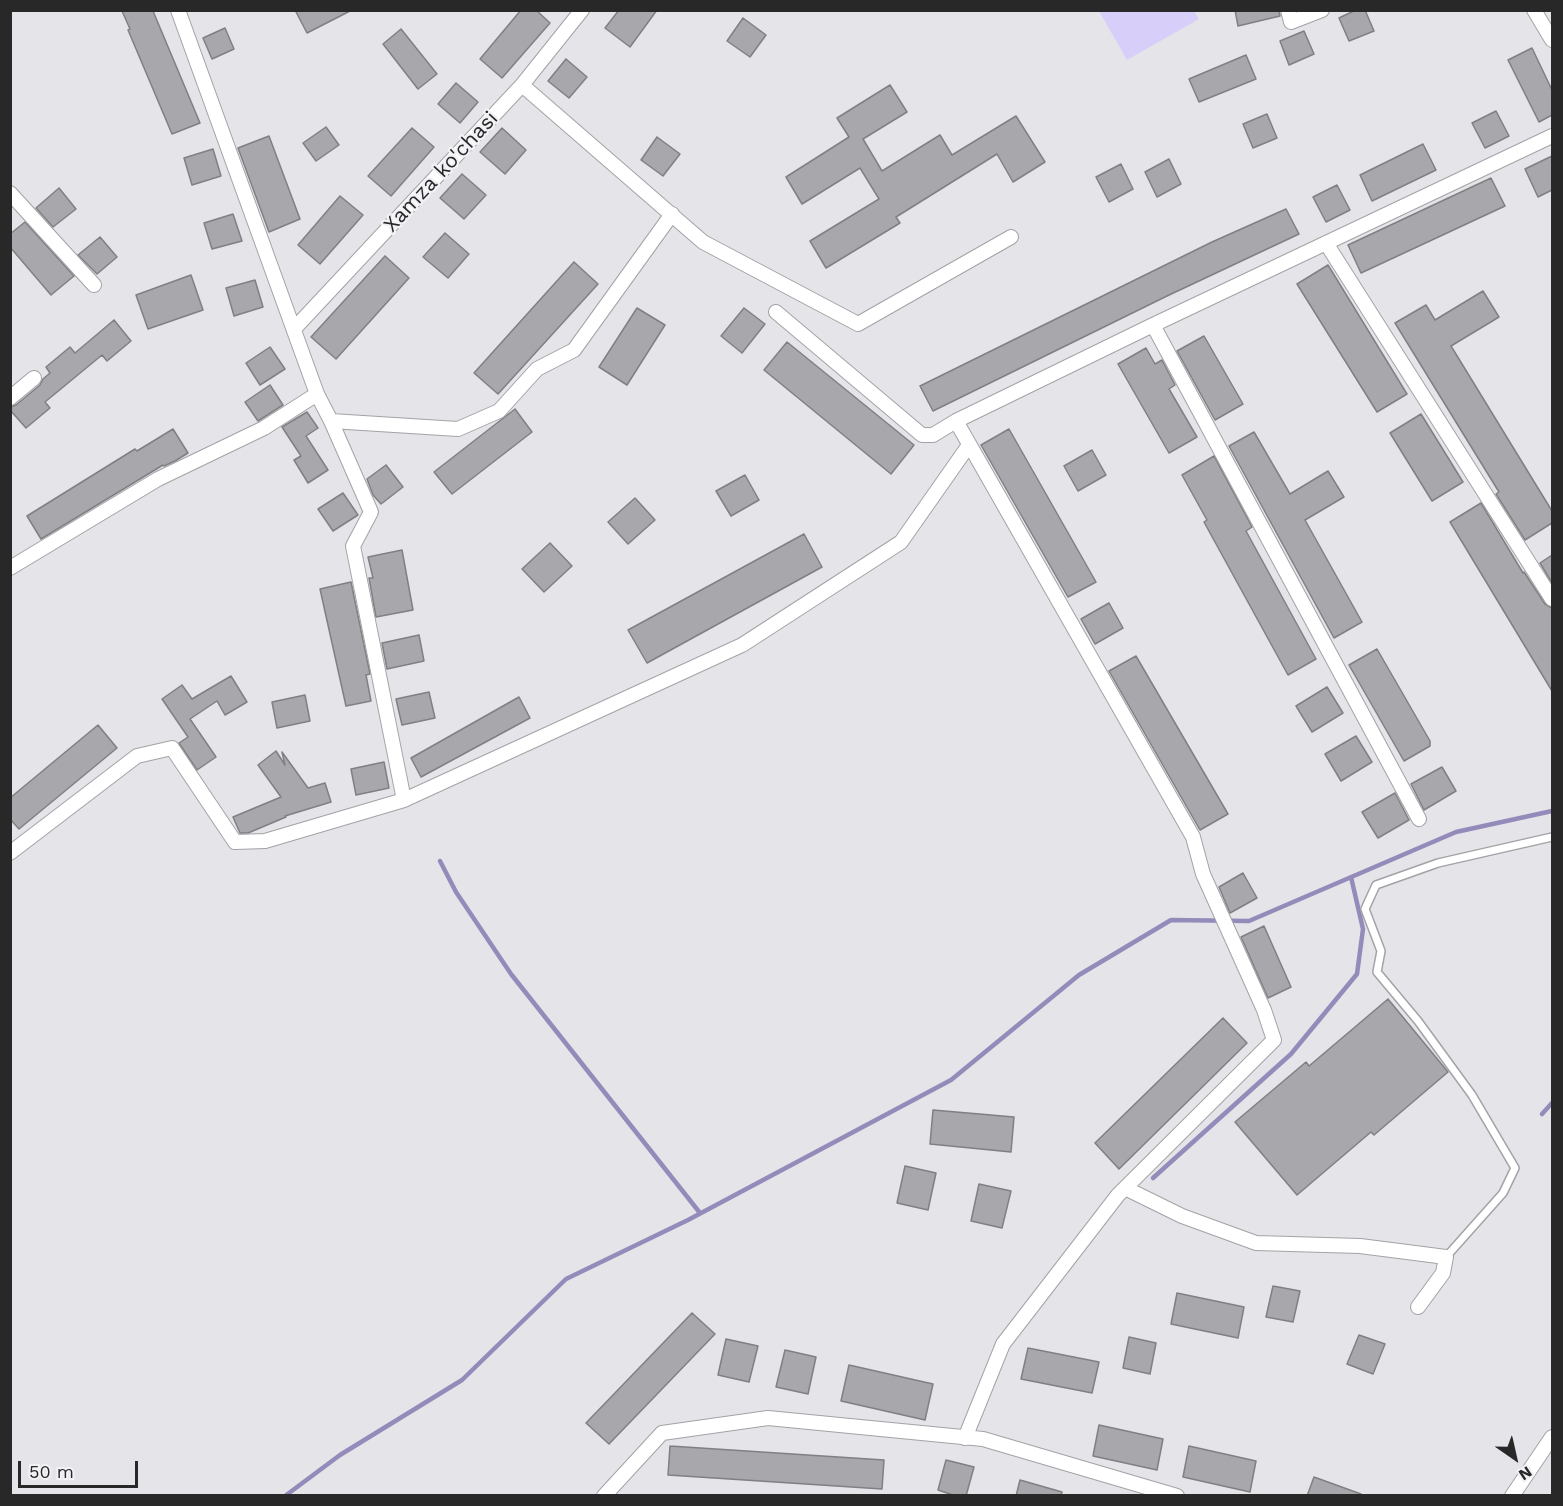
<!DOCTYPE html>
<style>
body{margin:0}
#map{position:relative;width:1563px;height:1506px;overflow:hidden;background:#e5e4e8;font-family:"Work Sans",sans-serif}
canvas{display:block}
.frame{position:absolute;inset:0;border:12px solid #282829;pointer-events:none}
.north{position:absolute;left:1485px;top:1428px;width:60px;height:60px;-webkit-text-stroke:4px #f2f2f6;paint-order:stroke;rotate:146deg;font-size:16px;font-weight:700;line-height:24px;text-align:center;color:#282829}
.north::after{content:'';display:block;margin:auto;width:21px;height:27px;background:#282829;clip-path:polygon(50% 0,100% 100%,50% 72%,0 100%)}
.scale{position:absolute;left:18px;top:1461px;width:120px;height:27px;box-sizing:border-box;border:3px solid #282829;border-top:0;padding-left:8px;font-size:18px;line-height:21px;white-space:nowrap;color:#282829;-webkit-text-stroke:4px #f2f2f6;paint-order:stroke}
</style>
<div id="map">
<canvas width="1563" height="1506"></canvas>
<div class="frame"></div>
<div class="north">N</div>
<div class="scale">50 m</div>
</div>
<script>
const ctx = document.querySelector('canvas').getContext('2d');
ctx.lineJoin = 'round';
function fill(path, color) { ctx.fillStyle = color; ctx.fill(path, 'evenodd'); }
const toPath = rows => new Path2D(rows.map(r => 'M' + r).join(''));
function strokePath(path, color, width, dash) { ctx.strokeStyle = color; ctx.lineWidth = width; ctx.lineCap = dash ? 'butt' : 'round'; ctx.setLineDash(dash || []); ctx.stroke(path); }
function label(font, color, halo, rows, align = 'center') {
  ctx.font = font + ' "Work Sans",sans-serif'; ctx.lineWidth = 4.5; ctx.setLineDash([]); ctx.textBaseline = 'middle'; ctx.strokeStyle = halo; ctx.fillStyle = color; for (const [text, x, y, turn = 0] of rows) {
    ctx.save(); ctx.translate(x, y); ctx.rotate((+turn || 0) * Math.PI / 180); ctx.textAlign = isNaN(turn) ? turn : align; if (halo) ctx.strokeText(text, 0, 0); ctx.fillText(text, 0, 0); ctx.restore();
  }
}
fill(toPath([
 [1099,11,1194,11,1199,19,1127,60]
]), '#d7cffa');
strokePath(toPath([
 [440,861,456,892,511,974,700,1213],
 [1542,1114,1552,1103],
 [1153,1178,1291,1054,1357,974,1363,929,1351,877],
 [285,1496,340,1455,462,1380,566,1279,688,1220,951,1080,1079,975,1171,920,1249,921,1456,832,1552,811]
]), '#948bba', 4.5);
const building = toPath([
 [295,10,352,10,307,33,295,10],
 [521,10,536,10,550,23,502,78,480,59,521,10],
 [619,10,657,10,630,47,605,28,619,10],
 [1235,10,1279,10,1280,16,1238,26,1235,10],
 [1356,10,1365,10,1374,31,1349,41,1339,18,1356,10],
 [122,11,153,11,200,123,172,134,128,30,130,29,122,11],
 [743,18,766,35,750,57,727,41,743,18],
 [225,28,234,49,212,59,203,38,225,28],
 [401,29,437,74,418,89,383,44,401,29],
 [1304,31,1314,54,1289,65,1280,41,1304,31],
 [1532,48,1552,90,1552,115,1539,122,1508,60,1532,48],
 [1246,55,1256,79,1199,102,1189,79,1246,55],
 [566,59,587,77,569,98,548,81,566,59],
 [456,83,478,102,460,123,438,104,456,83],
 [890,85,907,112,863,139,882,171,940,135,952,155,1016,116,1045,162,1013,182,997,154,896,217,900,223,826,268,810,241,879,199,860,168,802,204,786,177,849,137,837,118,890,85],
 [1496,111,1509,136,1485,148,1472,123,1496,111],
 [1267,114,1277,138,1253,148,1243,124,1267,114],
 [326,127,339,145,316,161,303,143,326,127],
 [412,128,434,147,391,196,368,176,412,128],
 [502,128,526,150,505,174,480,152,502,128],
 [269,136,300,219,269,232,238,148,269,136],
 [657,137,680,154,663,176,641,160,657,137],
 [1423,144,1436,170,1372,201,1360,175,1423,144],
 [213,149,221,176,192,185,184,158,213,149],
 [1552,156,1552,190,1538,197,1525,169,1552,156],
 [1169,159,1181,184,1157,197,1145,172,1169,159],
 [1121,164,1133,189,1109,202,1096,177,1121,164],
 [462,174,486,195,464,219,440,198,462,174],
 [1491,178,1505,206,1361,273,1348,245,1491,178],
 [1337,185,1350,210,1326,222,1313,197,1337,185],
 [59,188,76,209,53,227,36,208,59,188],
 [340,196,363,215,320,264,298,245,340,196],
 [1286,209,1299,234,1167,296,933,411,920,386,1212,242,1286,209],
 [233,214,242,241,212,249,204,223,233,214],
 [25,222,74,276,51,295,10,247,10,234,25,222],
 [445,233,469,254,448,278,423,257,445,233],
 [100,237,117,257,97,274,78,255,100,237],
 [385,256,409,278,336,359,311,337,385,256],
 [574,262,598,284,498,394,474,373,574,262],
 [1328,265,1407,394,1377,412,1297,284,1328,265],
 [191,275,203,310,148,329,136,295,191,275],
 [255,280,263,307,234,316,226,288,255,280],
 [1483,291,1499,317,1451,346,1552,511,1552,523,1525,540,1496,494,1499,492,1395,323,1426,305,1435,320,1483,291],
 [637,308,665,325,627,385,599,367,637,308],
 [744,308,765,324,742,353,721,336,744,308],
 [114,320,131,341,107,361,102,355,45,402,50,408,26,428,10,410,10,407,16,405,40,385,43,379,50,373,46,367,70,347,75,353,114,320],
 [1204,336,1243,404,1215,420,1177,351,1204,336],
 [787,342,914,445,891,474,764,370,787,342],
 [270,347,285,369,260,385,246,363,270,347],
 [1146,348,1155,364,1162,360,1175,385,1169,389,1197,437,1169,453,1118,364,1146,348],
 [270,385,283,405,258,421,245,402,270,385],
 [515,409,532,432,452,494,434,472,515,409],
 [307,412,318,428,306,436,328,470,308,483,294,460,301,456,282,427,307,412],
 [1421,414,1463,482,1432,501,1390,433,1421,414],
 [173,429,188,453,175,461,164,466,163,465,41,539,27,516,135,449,137,451,173,429],
 [1009,429,1096,582,1068,597,981,445,1009,429],
 [1254,432,1290,494,1328,471,1344,497,1305,520,1362,622,1334,638,1229,446,1254,432],
 [1092,450,1106,475,1078,491,1064,466,1092,450],
 [1214,456,1252,527,1246,531,1316,659,1288,675,1204,522,1207,520,1182,475,1214,456],
 [386,465,403,487,381,504,373,495,367,479,386,465],
 [745,475,759,500,731,516,716,491,745,475],
 [343,493,358,515,333,531,318,509,343,493],
 [635,498,655,520,628,544,608,522,635,498],
 [1481,503,1523,573,1524,572,1545,604,1552,608,1552,691,1450,522,1481,503],
 [804,534,822,567,647,663,628,630,804,534],
 [550,543,572,566,544,592,522,569,550,543],
 [402,550,413,610,376,617,369,578,373,578,368,557,402,550],
 [1552,555,1552,583,1540,563,1552,555],
 [351,582,370,674,366,675,371,701,346,706,320,589,351,582],
 [1109,603,1123,628,1095,644,1081,619,1109,603],
 [419,635,424,661,387,669,382,643,419,635],
 [1377,649,1430,741,1430,746,1404,761,1349,665,1377,649],
 [1136,656,1228,814,1200,830,1109,671,1136,656],
 [231,676,247,702,225,715,217,701,190,719,216,757,197,770,179,743,188,737,162,699,182,685,192,699,231,676],
 [1327,687,1343,713,1312,732,1296,706,1327,687],
 [429,692,435,718,402,725,396,699,429,692],
 [305,695,310,721,277,728,272,702,305,695],
 [519,697,530,718,421,777,411,758,519,697],
 [98,725,117,748,19,829,10,819,10,798,98,725],
 [1356,736,1372,762,1341,781,1325,754,1356,736],
 [276,751,285,765,282,752,308,788,325,783,331,802,285,816,286,817,248,833,240,833,233,817,281,797,258,765,276,751],
 [384,762,389,788,356,795,351,769,384,762],
 [1442,767,1456,791,1424,810,1411,784,1442,767],
 [1395,793,1409,820,1378,838,1362,812,1395,793],
 [1243,873,1257,898,1230,913,1219,887,1243,873],
 [1264,926,1291,987,1268,998,1241,937,1264,926],
 [1388,999,1448,1072,1374,1135,1371,1132,1297,1195,1235,1122,1306,1062,1309,1066,1388,999],
 [1223,1018,1247,1043,1119,1169,1095,1143,1223,1018],
 [933,1110,1014,1117,1011,1152,930,1144,933,1110],
 [905,1166,936,1173,928,1210,897,1203,905,1166],
 [979,1184,1011,1191,1002,1228,971,1221,979,1184],
 [1273,1286,1300,1291,1293,1322,1266,1317,1273,1286],
 [1177,1293,1244,1307,1238,1338,1171,1324,1177,1293],
 [692,1313,715,1334,609,1444,586,1423,692,1313],
 [1359,1335,1385,1344,1373,1374,1347,1364,1359,1335],
 [1129,1337,1156,1343,1150,1374,1123,1368,1129,1337],
 [726,1339,758,1346,749,1382,718,1375,726,1339],
 [1028,1348,1099,1362,1092,1393,1021,1379,1028,1348],
 [785,1350,816,1357,808,1394,776,1387,785,1350],
 [849,1365,933,1384,925,1420,841,1401,849,1365],
 [1099,1425,1163,1439,1157,1470,1093,1456,1099,1425],
 [670,1446,884,1460,882,1489,668,1475,670,1446],
 [1189,1446,1256,1461,1250,1492,1183,1477,1189,1446],
 [946,1460,974,1467,966,1496,956,1496,938,1490,946,1460],
 [1314,1477,1361,1494,1360,1496,1307,1496,1314,1477],
 [1020,1480,1062,1492,1061,1496,1016,1496,1020,1480]
]);
fill(building, '#a8a7ab');
strokePath(building, '#807f83', 1.5);
const service = toPath([
 [1446,1257,1503,1193,1515,1168,1472,1095,1418,1021,1377,972,1381,951,1365,909,1376,885,1438,863,1552,837]
]);
const minor = toPath([
 [178,10,317,394,331,421,371,512,353,546,404,800],
 [1288,10,1291,22,1322,10],
 [1534,10,1552,40],
 [522,85,703,242,858,324,1011,237],
 [10,193,94,285],
 [1326,243,1552,599],
 [776,312,922,435,933,435,956,421,1153,325,1552,136],
 [1153,325,1419,819],
 [294,329,522,85,582,10],
 [10,398,34,378],
 [331,421,458,429,499,411,537,369,574,350,672,214],
 [956,421,1193,837,1203,874,1264,1010,1274,1040,1118,1195,1003,1344,965,1438],
 [10,568,158,479,264,428,317,394],
 [10,853,137,756,172,748,235,842,265,841,404,800,742,645,901,542,969,445],
 [1125,1188,1182,1216,1256,1243,1360,1246,1446,1257,1443,1273,1418,1307],
 [604,1496,662,1433,768,1418,983,1439,1177,1496],
 [1512,1496,1552,1437]
]);
strokePath(service, '#a3a3a7', 10);
strokePath(minor, '#a3a3a7', 16);
strokePath(service, '#fff', 7);
strokePath(minor, '#fff', 14);
label('21px', '#282829', '#f2f2f6', [
 ["Xamza ko'chasi",441,172,-47]
]);
</script>
